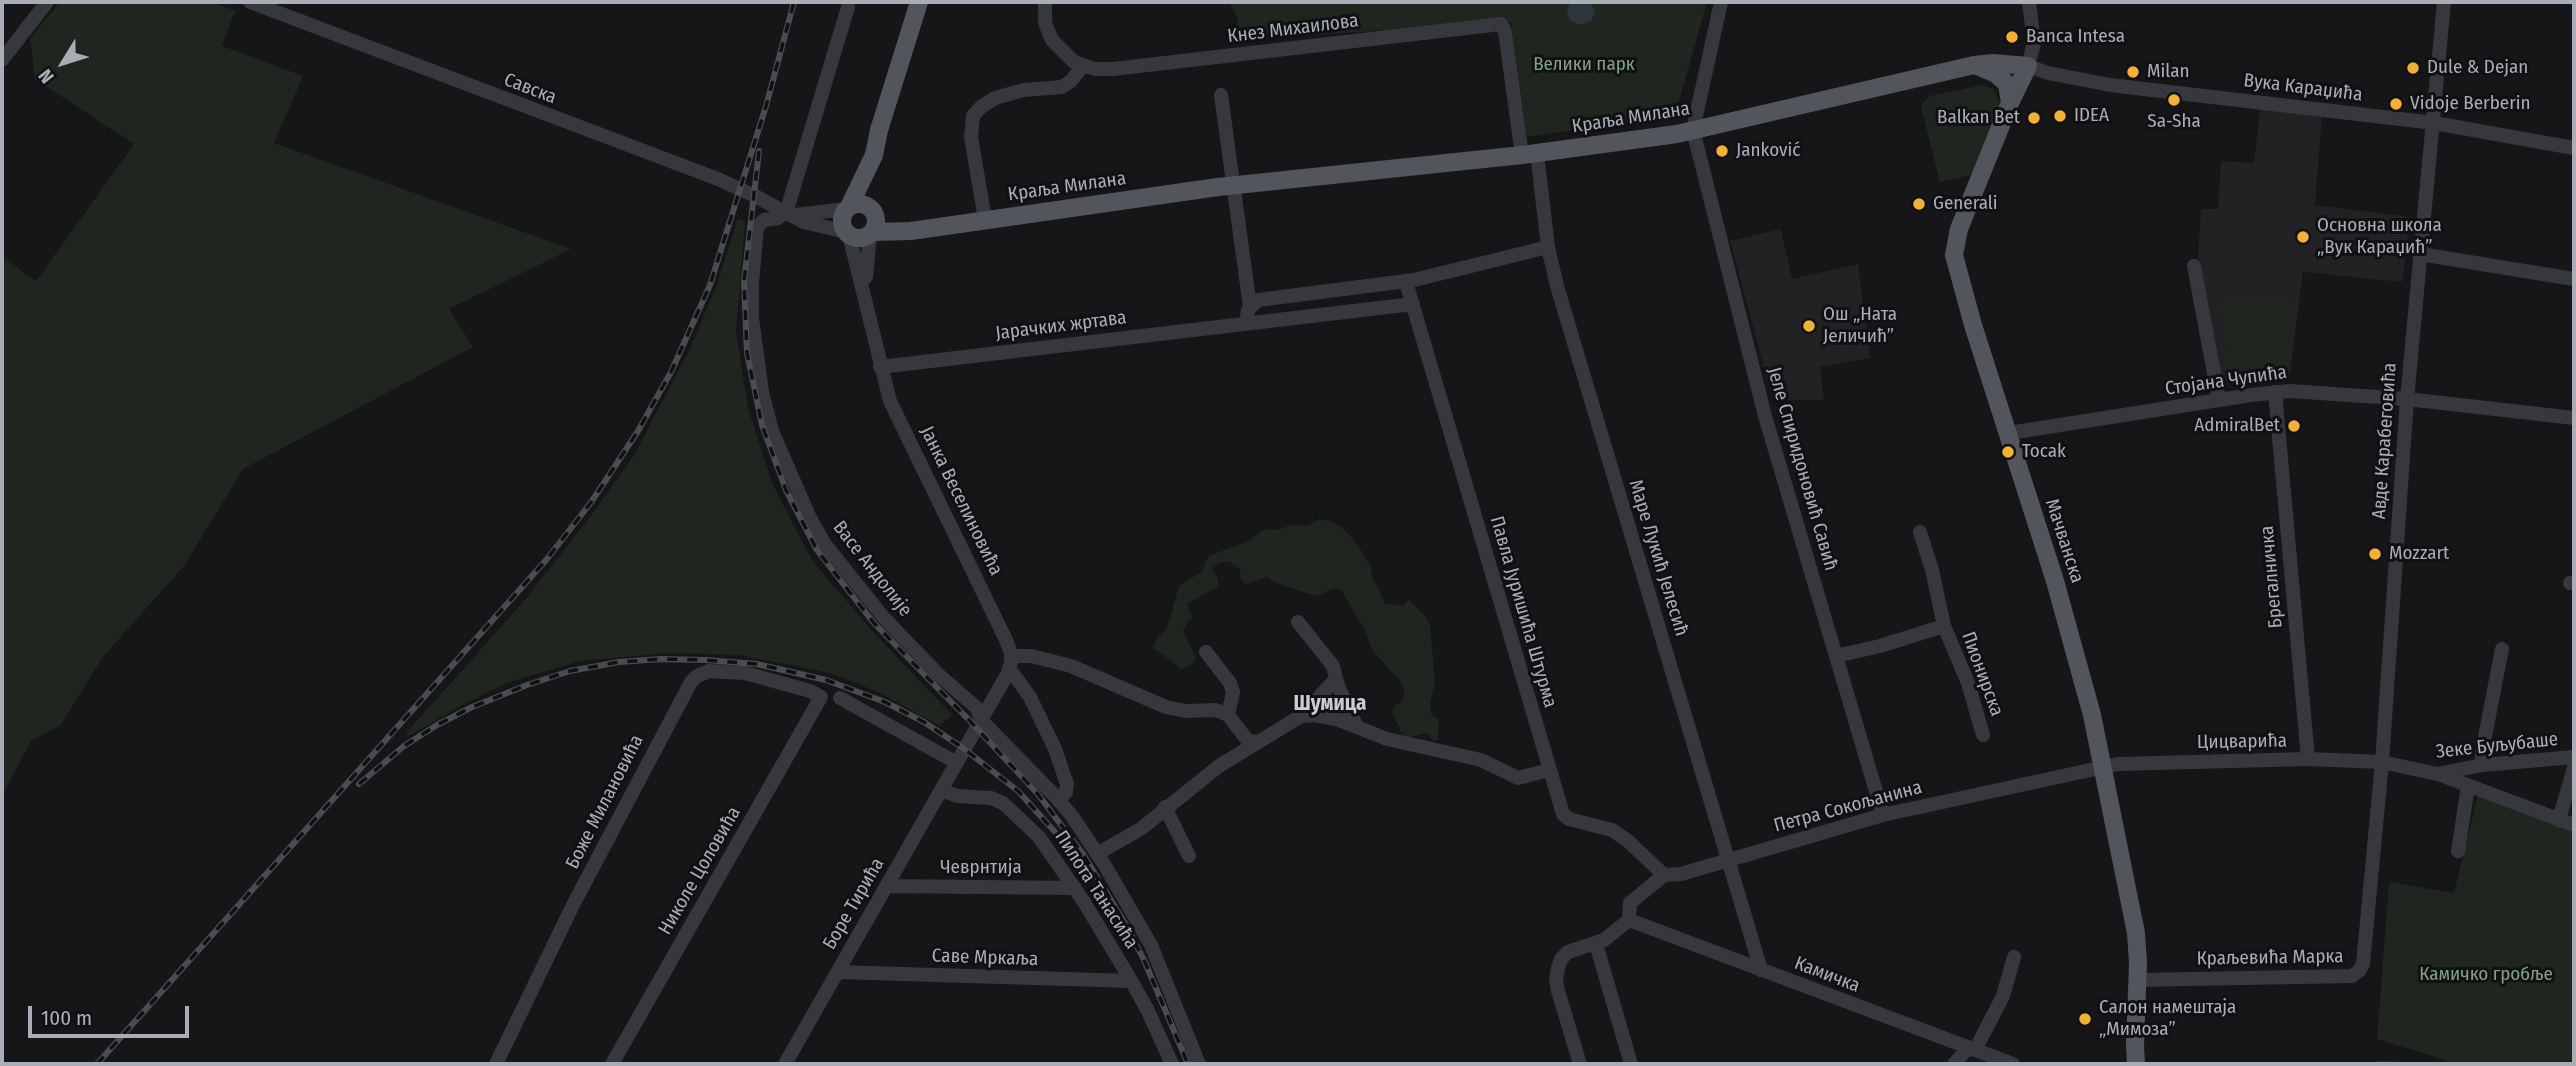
<!DOCTYPE html>
<meta charset="utf-8">
<style>
body{margin:0}
#map{position:relative;width:2576px;height:1066px;overflow:hidden;background:#161618;font-family:"Fira Sans Condensed",sans-serif}
canvas{display:block}
.frame{position:absolute;inset:0;border:4px solid #a8adb8;pointer-events:none}
.north{position:absolute;left:28px;top:28px;width:70px;height:70px;-webkit-text-stroke:5px #111113;paint-order:stroke;rotate:232deg;font-size:19px;font-weight:700;line-height:28px;text-align:center;color:#a8adb8}
.north::after{content:'';display:block;margin:auto;width:24px;height:32px;background:#a8adb8;clip-path:polygon(50% 0,100% 100%,50% 72%,0 100%)}
.scale{position:absolute;left:28px;top:1006px;width:161px;height:32px;box-sizing:border-box;border:4px solid #a8adb8;border-top:0;padding-left:9px;font-size:21px;line-height:24px;white-space:nowrap;color:#a8adb8;-webkit-text-stroke:5px #111113;paint-order:stroke}
</style>
<div id="map">
<canvas width="2576" height="1066"></canvas>
<div class="frame"></div>
<div class="north">N</div>
<div class="scale">100 m</div>
</div>
<script>
const ctx = document.querySelector('canvas').getContext('2d');
ctx.lineJoin = 'round';
function fill(path, color) { ctx.fillStyle = color; ctx.fill(path, 'evenodd'); }
const toPath = rows => new Path2D(rows.map(r => 'M' + r).join(''));
function strokePath(path, color, width, dash) { ctx.strokeStyle = color; ctx.lineWidth = width; ctx.lineCap = dash ? 'butt' : 'round'; ctx.setLineDash(dash || []); ctx.stroke(path); }
function label(font, color, halo, rows, align = 'center') {
  ctx.font = font + ' "Fira Sans Condensed",sans-serif'; ctx.lineWidth = 6; ctx.setLineDash([]); ctx.textBaseline = 'middle'; ctx.strokeStyle = halo; ctx.fillStyle = color; for (const [text, x, y, turn = 0] of rows) {
    ctx.save(); ctx.translate(x, y); ctx.rotate((+turn || 0) * Math.PI / 180); ctx.textAlign = isNaN(turn) ? turn : align; if (halo) ctx.strokeText(text, 0, 0); ctx.fillText(text, 0, 0); ctx.restore();
  }
}
fill(toPath([
 [2260,107,2322,114,2315,205,2410,217,2402,282,2303,272,2289,380,2222,384,2198,258,2201,209,2218,209,2221,161,2254,163],
 [1781,229,1792,279,1858,264,1870,358,1820,367,1824,400,1773,400,1730,241]
]), '#222225');
fill(toPath([
 [60,2,213,2,235,11,222,46,303,76,274,143,571,249,449,309,473,347,243,469,184,566,102,658,61,725,31,741,2,796,2,257,36,281,134,144,35,79,30,38],
 [1229,2,1707,2,1675,115,1527,137,1511,22,1237,40,1238,19],
 [1983,85,1994,89,2000,104,1971,175,1940,182,1921,106,1923,102,1930,96],
 [738,219,745,221,736,332,748,408,772,483,809,555,819,569,875,634,952,715,940,726,878,692,836,675,807,668,738,655,670,653,580,661,507,683,460,706,409,736,406,733,523,602,591,516,634,455,691,347,717,284],
 [2221,301,2293,301,2285,367,2227,370],
 [1319,519,1331,521,1344,529,1357,544,1370,565,1373,579,1385,603,1403,606,1409,600,1425,616,1430,625,1435,681,1430,704,1432,715,1439,720,1438,740,1433,741,1427,733,1411,737,1402,735,1392,712,1395,705,1402,701,1405,692,1400,681,1372,650,1365,630,1341,590,1334,588,1316,596,1278,584,1267,577,1246,584,1241,579,1240,570,1229,561,1220,562,1212,569,1217,577,1219,586,1187,604,1193,619,1188,622,1183,631,1196,658,1192,664,1180,670,1177,665,1153,648,1157,638,1167,628,1179,586,1203,571,1206,560,1211,555,1247,542,1265,529,1275,530,1294,525,1308,526],
 [2480,787,2574,829,2574,1064,2458,1064,2377,1039,2389,882,2454,893]
]), '#1e261f');
fill(toPath([
 [1570,2,1591,2,1595,12,1591,21,1579,25,1570,20,1567,11]
]), '#2c353c');
strokePath(toPath([
 [2379,1063,2411,1064]
]), '#2c353c', 3.5);
strokePath(toPath([
 [250,2,718,179,753,195,804,222,846,232],
 [1045,2,1045,23,1052,40,1074,62,1094,69,1113,69,1501,24,1505,32,1522,155],
 [1721,2,1693,130,1765,416,1883,815],
 [2029,2,2034,43,2028,66,2048,73,2110,85,2434,123,2574,148],
 [2,60,47,2],
 [1221,95,1250,307],
 [1537,153,1548,247,1557,286,1761,970],
 [785,212,778,218,764,220,757,227,752,283,752,318,762,392,772,431,810,518,824,543,884,618,940,676,977,708,981,720,1055,796,1072,816,1104,864,1151,945,1199,1064],
 [786,213,848,7],
 [795,215,838,210,845,211],
 [985,219,971,137,973,116,981,107,995,98,1024,90,1062,87,1071,81,1083,66],
 [2420,254,2574,279],
 [2194,266,2219,400],
 [866,277,870,234],
 [1406,282,1563,814,1569,819,1612,830,1628,841,1664,875],
 [1246,323,1248,310,1258,300,1414,280,1548,247],
 [880,367,1413,304],
 [2275,392,2308,759],
 [2009,433,2251,395,2290,391,2407,399,2574,418],
 [1920,532,1932,570,1944,626,1968,683,1983,735],
 [2570,583,2574,583],
 [1298,622,1333,666,1338,686,1356,725],
 [1206,652,1230,683,1233,692,1228,715],
 [1011,656,1031,656,1071,666,1166,707,1185,711,1216,710,1228,715,1248,741,1257,742],
 [1836,656,1880,646,1944,626],
 [1009,668,1030,697,1055,749,1067,784,1066,792,1059,800],
 [840,698,957,763],
 [1301,716,1336,679],
 [2482,765,2482,752,2502,649],
 [2438,774,2574,825],
 [942,790,957,796,991,798,1003,803,1039,837,1084,902,1129,977,1147,1009,1172,1064],
 [1165,807,1189,856],
 [2559,820,2574,768],
 [2458,851,2468,786],
 [1097,854,1142,828,1219,766,1301,716,1314,715,1339,720,1387,739,1481,760,1518,778,1549,770],
 [1664,875,1681,874,1883,815,2118,764,2308,759,2382,762,2437,774,2482,765,2574,757],
 [887,886,1075,888],
 [1629,920,2013,1064],
 [1629,920,1630,903,1664,875],
 [1596,944,1631,1064],
 [838,972,1131,981],
 [2138,980,2352,976,2359,971,2363,964,2382,762,2407,399,2444,2],
 [1975,1050,2003,996,2014,957],
 [496,1064,573,905,691,682,697,676,709,671,745,673,810,691,821,697,612,1064],
 [785,1064,981,720,1008,673,1011,662,1011,653,1006,640,890,401,849,235],
 [1580,1064,1558,991,1556,980,1558,968,1561,959,1568,952,1604,940,1629,920],
 [1954,1064,1968,1048]
]), '#37383d', 14);
strokePath(toPath([
 [1977,66,1996,74,2007,84,2010,103],
 '842 221a17 17 0 1 1 34 0a17 17 0 1 1-34 0Z',
 [849,207,874,155,879,130,919,2],
 [872,232,911,231,1218,187,1522,155,1677,134,1974,65,1993,63,2028,66,2010,103,1959,229,1954,255,1973,325,2055,581,2092,715,2136,933,2138,963,2135,1046,2136,1064]
]), '#53555c', 18);
const rail = toPath([
 [759,151,744,281,747,353,762,425,786,490,817,550,873,622,970,721,1037,793,1083,854,1126,925,1144,960,1188,1064],
 [359,784,404,746,437,725,472,707,527,685,570,671,619,662,661,659,705,660,757,664,826,680,885,702,924,722,963,748,1018,791,1055,832],
 [97,1064,547,559,592,501,638,431,671,372,710,285,766,106,794,2]
]);
strokePath(rail, '#4a4c52', 6);
strokePath(rail, '#111113', 3.5, [10]);
for (const [x, y, r, color] of [
 [2012,37,7,"#f2b134"],
 [2413,68,7,"#f2b134"],
 [2133,72,7,"#f2b134"],
 [2174,100,7,"#f2b134"],
 [2396,104,7,"#f2b134"],
 [2060,116,7,"#f2b134"],
 [2034,118,7,"#f2b134"],
 [1722,151,7,"#f2b134"],
 [1919,204,7,"#f2b134"],
 [2303,237,7,"#f2b134"],
 [1809,326,7,"#f2b134"],
 [2294,426,7,"#f2b134"],
 [2008,452,7,"#f2b134"],
 [2375,554,7,"#f2b134"],
 [2085,1019,7,"#f2b134"]
]) { const dot = new Path2D(); dot.arc(x, y, r, 0, 2 * Math.PI); ctx.fillStyle = color; ctx.fill(dot); strokePath(dot, '#111113', 2.5); }
label('19px', '#a8adb8', '#111113', [
 ["Кнез Михаилова",1293,29,-7],
 ["Вука Караџића",2303,88,7],
 ["Савска",530,89,21],
 ["Краља Милана",1631,118,-9],
 ["Краља Милана",1067,187,-8],
 ["Јарачких жртава",1061,326,-7],
 ["Стојана Чупића",2226,381,-8],
 ["Авде Карабеговића",2385,441,-86],
 ["Јеле Спиридоновић Савић",1802,469,74],
 ["Јанка Веселиновића",961,501,64],
 ["Мачванска",2064,541,72],
 ["Маре Лукић Јелесић",1658,558,73],
 ["Васе Андолије",872,569,52],
 ["Брегалничка",2272,577,-95],
 ["Павла Јуришића Штурма",1523,612,74],
 ["Пионирска",1982,674,70],
 ["Цицварића",2242,742,-1],
 ["Зеке Буљубаше",2497,746,-6],
 ["Боже Милановића",605,802,-63],
 ["Петра Сокољанина",1848,807,-15],
 ["Чеврнтија",981,868],
 ["Николе Цоловића",700,871,-60],
 ["Пилота Танасића",1096,890,57],
 ["Боре Тирића",854,904,-60],
 ["Саве Мркаља",985,958,2],
 ["Краљевића Марка",2270,958,-1],
 ["Камичка",1827,975,21]
]);
label('19px', '#a8adb8', '#111113', [
 ["Banca Intesa",2026,37],
 ["Dule & Dejan",2427,68],
 ["Milan",2147,72],
 ["Vidoje Berberin",2410,104],
 ["IDEA",2074,116],
 ["Balkan Bet",2020,118,"right"],
 ["Sa-Sha",2174,122,"center"],
 ["Janković",1736,151],
 ["Generali",1933,204],
 ["Основна школа",2317,226],
 ["„Вук Караџић”",2317,248],
 ["Ош „Ната",1823,315],
 ["Јеличић”",1823,337],
 ["AdmiralBet",2280,426,"right"],
 ["Tocak",2022,452],
 ["Mozzart",2389,554],
 ["Салон намештаја",2099,1008],
 ["„Мимоза”",2099,1030]
], 'left');
label('19px', '#7fa381', '#111113', [
 ["Велики парк",1584,65],
 ["Камичко гробље",2486,975]
]);
label('bold 21px', '#c9ccd4', '#111113', [
 ["Шумица",1330,704]
]);
</script>
